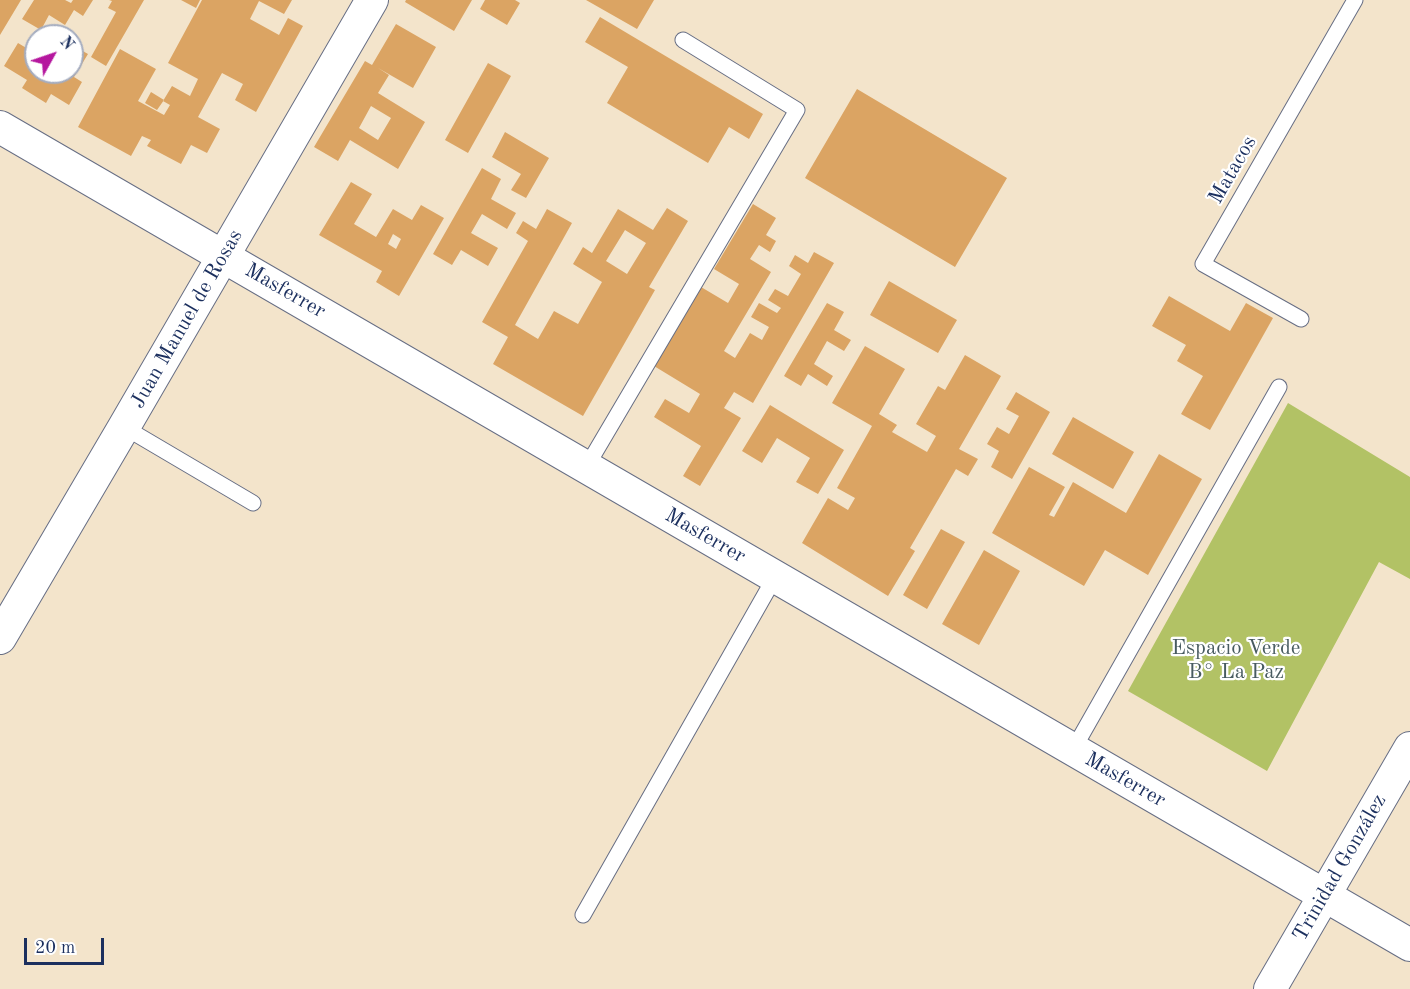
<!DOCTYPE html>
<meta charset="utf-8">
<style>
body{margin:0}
#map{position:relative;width:1410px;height:989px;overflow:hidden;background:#f3e4cb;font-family:"Old Standard TT",serif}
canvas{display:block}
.north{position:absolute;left:24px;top:24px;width:60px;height:60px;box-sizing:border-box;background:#fff;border:2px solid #a4acbf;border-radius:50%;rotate:50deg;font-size:16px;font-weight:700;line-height:24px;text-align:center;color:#1b2f5e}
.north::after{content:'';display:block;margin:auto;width:21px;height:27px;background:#b5179e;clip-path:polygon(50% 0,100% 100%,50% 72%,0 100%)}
.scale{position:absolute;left:24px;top:938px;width:80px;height:27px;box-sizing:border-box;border:3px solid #1b2f5e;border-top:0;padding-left:8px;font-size:18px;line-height:21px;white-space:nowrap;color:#1b2f5e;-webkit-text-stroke:4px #fff;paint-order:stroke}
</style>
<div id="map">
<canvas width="1410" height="989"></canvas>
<div class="north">N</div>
<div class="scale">20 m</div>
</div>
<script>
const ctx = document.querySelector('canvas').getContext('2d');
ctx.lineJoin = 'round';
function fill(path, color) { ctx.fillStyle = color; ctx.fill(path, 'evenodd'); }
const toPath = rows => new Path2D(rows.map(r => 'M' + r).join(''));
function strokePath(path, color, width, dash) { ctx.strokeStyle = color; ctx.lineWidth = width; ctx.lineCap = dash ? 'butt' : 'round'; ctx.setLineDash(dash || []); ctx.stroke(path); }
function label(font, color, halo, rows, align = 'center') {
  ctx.font = font + ' "Old Standard TT",serif'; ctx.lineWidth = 4.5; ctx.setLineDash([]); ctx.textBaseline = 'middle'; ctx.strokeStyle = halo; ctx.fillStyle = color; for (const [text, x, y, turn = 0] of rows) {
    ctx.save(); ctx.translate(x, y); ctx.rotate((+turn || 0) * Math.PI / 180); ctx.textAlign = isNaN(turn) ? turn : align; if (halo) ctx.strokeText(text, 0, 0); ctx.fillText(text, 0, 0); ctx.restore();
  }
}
fill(toPath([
 [1288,403,1410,477,1410,579,1379,562,1267,771,1128,691]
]), '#b2c265');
fill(toPath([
 [0,0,21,0,0,35],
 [34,0,65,0,71,3,73,0,93,0,83,16,74,10,65,25,49,15,41,30,22,19],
 [109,0,144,0,106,66,91,57,116,12,108,8,112,1],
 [181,0,200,0,196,8],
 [202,0,292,0,284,14,259,1,250,19,279,35,288,18,303,26,256,112,235,100,243,84,222,73,198,117,220,129,207,153,191,145,181,164,147,146,151,140,142,136,131,156,78,127,120,49,156,69,138,101,164,115,170,105,163,101,172,86,190,96,198,79,168,63],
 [406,0,472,0,454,31,405,2],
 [485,0,515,0,520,3,507,25,480,9],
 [586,0,654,0,637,29],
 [600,17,763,114,749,139,729,127,708,163,607,103,628,67,585,42],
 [396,24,436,47,413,88,378,68,389,75,378,93,425,122,398,169,350,140,338,161,314,147,365,61,372,65],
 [371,106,391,118,378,140,359,128],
 [36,35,36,72,72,72,72,45,88,54,74,77,82,82,69,105,51,94,46,103,22,88,27,80,4,66,18,43,28,49],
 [488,63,511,76,468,153,445,140],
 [857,89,1007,178,955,267,805,178],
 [151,92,164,100,157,110,145,103],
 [505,132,549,158,526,198,511,190,521,174,492,157],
 [482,168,501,179,491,199,516,213,507,229,482,214,471,233,498,248,488,266,461,250,452,265,433,254],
 [351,182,372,194,354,224,376,237,393,209,412,220,421,205,444,218,399,296,376,282,382,271,319,235],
 [393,234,401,239,396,249,388,244],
 [753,204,776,218,766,235,776,241,770,252,759,245,750,259,771,272,724,351,735,358,750,333,762,340,769,327,751,317,759,303,777,313,781,308,768,300,775,289,788,296,801,274,789,266,795,255,808,263,814,252,834,263,753,403,734,392,724,408,741,418,700,486,683,476,701,446,654,417,665,399,689,413,700,394,654,366,701,287,728,303,739,284,714,269],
 [667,208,688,221,649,287,655,290,583,416,493,364,508,337,482,322,528,241,516,233,523,221,536,229,547,209,572,223,515,325,538,339,554,311,578,324,602,282,573,264,583,247,592,253,618,209,653,230],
 [625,230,646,243,627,274,606,261],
 [889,281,957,320,938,353,870,315],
 [1169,296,1230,331,1246,303,1273,318,1210,430,1181,414,1203,376,1177,361,1186,345,1152,326],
 [827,303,844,312,834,330,851,340,844,351,827,341,814,364,833,376,827,386,808,374,801,386,784,376],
 [865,346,905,369,879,414,897,425,892,432,927,452,936,436,916,424,938,386,945,390,965,355,1001,376,959,449,978,459,968,476,956,469,910,548,915,551,888,596,802,543,828,498,848,510,855,498,837,488,872,426,832,403],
 [1016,392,1050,412,1012,479,991,467,999,451,987,444,997,427,1009,434,1019,416,1006,409],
 [770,405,844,450,818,494,796,482,810,458,777,438,762,463,742,451],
 [1073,417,1134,452,1113,489,1052,454],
 [1159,454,1202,479,1148,575,1105,550,1084,586,992,533,1029,467,1065,487,1049,515,1054,517,1073,482,1126,513],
 [941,529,965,542,927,609,903,595],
 [984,550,1020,571,979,645,942,624]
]), '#dba463');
const lane = toPath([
 [1301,319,1203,264,1355,0],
 [124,427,253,503],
 [587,466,797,110,683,40],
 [1073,750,1279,387],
 [583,915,775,577]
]);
const street = toPath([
 [0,127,1410,945],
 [0,638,124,427,372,0],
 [1270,989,1410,748]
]);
strokePath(lane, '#676e84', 17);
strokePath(street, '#676e84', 34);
strokePath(lane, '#fff', 15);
strokePath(street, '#fff', 32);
label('21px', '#1b2f5e', '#fff', [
 ["Matacos",1233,170,-60],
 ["Masferrer",285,291,30],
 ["Juan Manuel de Rosas",187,319,-60],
 ["Masferrer",705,536,30],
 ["Masferrer",1125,780,30],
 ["Trinidad González",1340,868,-60]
]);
label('21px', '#485b60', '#fff', [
 ["Espacio Verde",1236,648],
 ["B° La Paz",1236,672]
]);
</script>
